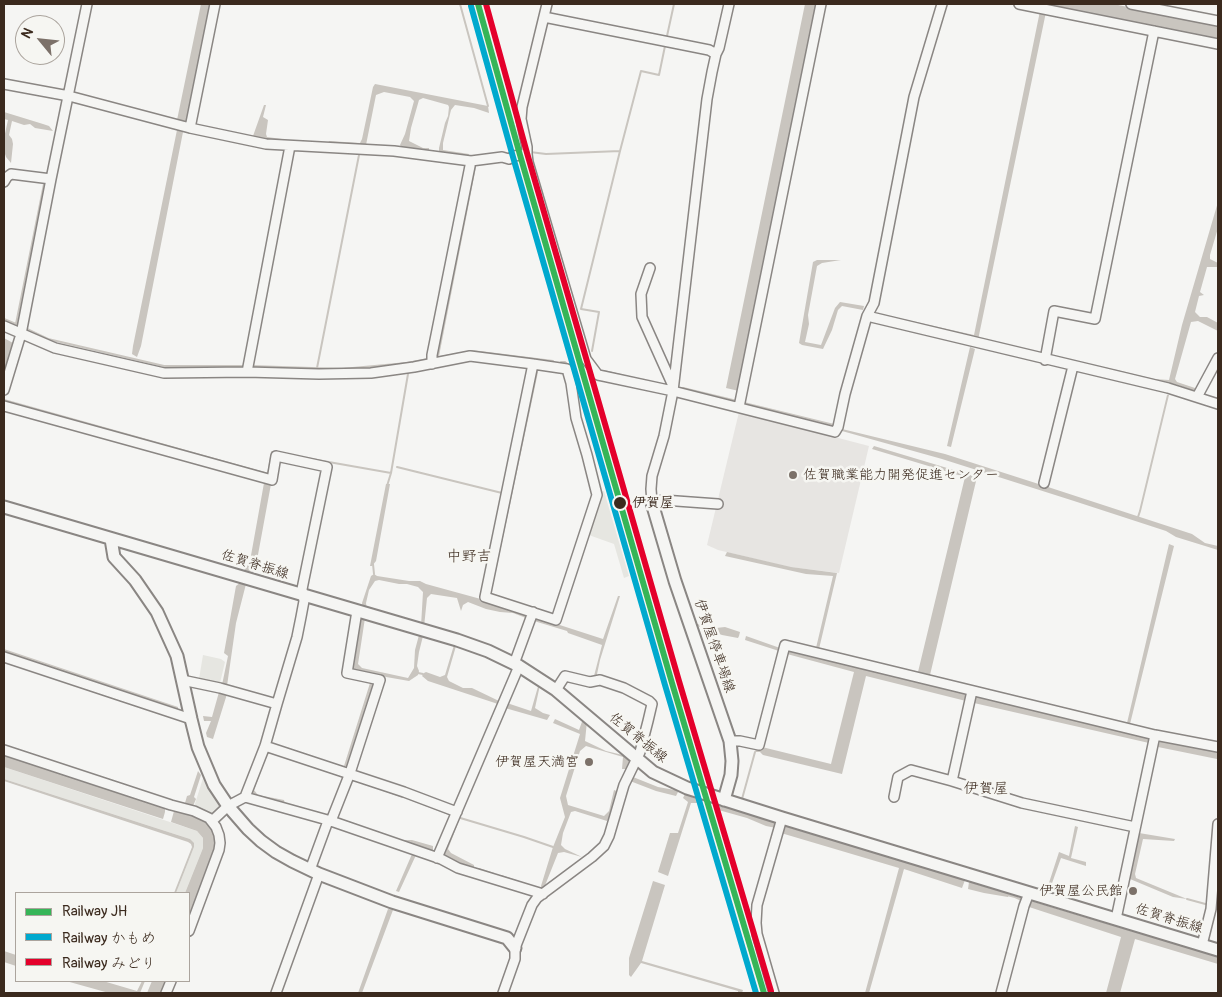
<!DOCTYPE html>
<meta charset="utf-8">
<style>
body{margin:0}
#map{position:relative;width:1222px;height:997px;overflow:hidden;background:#f5f5f3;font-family:Pangolin,"Klee One",sans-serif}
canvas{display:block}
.frame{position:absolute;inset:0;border:5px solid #3b2a1e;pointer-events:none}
.legend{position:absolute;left:15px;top:892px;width:175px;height:90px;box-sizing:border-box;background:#f6f6f2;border:1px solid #aba49d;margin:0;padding:6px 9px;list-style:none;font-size:15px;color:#3b2a1e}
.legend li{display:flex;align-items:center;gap:10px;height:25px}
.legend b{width:25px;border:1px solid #aba49d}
.north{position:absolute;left:15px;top:15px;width:50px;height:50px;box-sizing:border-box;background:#f6f6f2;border:1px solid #aba49d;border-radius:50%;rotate:298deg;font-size:14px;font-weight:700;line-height:20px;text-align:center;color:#3b2a1e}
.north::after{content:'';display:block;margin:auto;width:18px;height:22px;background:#7c7169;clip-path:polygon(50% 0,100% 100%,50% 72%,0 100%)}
</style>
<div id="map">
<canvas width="1222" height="997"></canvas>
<div class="frame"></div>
<ul class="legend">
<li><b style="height:6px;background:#36b558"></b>Railway JH</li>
<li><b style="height:6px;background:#00a9ce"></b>Railway かもめ</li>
<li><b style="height:6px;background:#e4002b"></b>Railway みどり</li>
</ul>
<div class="north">N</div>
</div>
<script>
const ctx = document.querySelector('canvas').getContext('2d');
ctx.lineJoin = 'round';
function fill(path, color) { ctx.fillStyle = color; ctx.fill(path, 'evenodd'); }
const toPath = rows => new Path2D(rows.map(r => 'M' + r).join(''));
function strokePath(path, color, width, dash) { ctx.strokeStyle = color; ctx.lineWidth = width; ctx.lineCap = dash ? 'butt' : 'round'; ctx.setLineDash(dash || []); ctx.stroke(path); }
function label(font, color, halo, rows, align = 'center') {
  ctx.font = font + ' Pangolin,"Klee One",sans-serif'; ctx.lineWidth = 5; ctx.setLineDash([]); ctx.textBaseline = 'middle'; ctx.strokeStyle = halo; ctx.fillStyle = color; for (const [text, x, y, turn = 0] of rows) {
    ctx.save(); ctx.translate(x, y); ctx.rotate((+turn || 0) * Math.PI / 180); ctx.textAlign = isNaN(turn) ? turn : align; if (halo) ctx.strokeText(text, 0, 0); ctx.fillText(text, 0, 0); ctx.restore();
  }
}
fill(toPath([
 [739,412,869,446,839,573,789,567,718,550,707,545]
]), '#e7e5e2');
fill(toPath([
 [604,491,629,576,624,578,614,544,586,534,599,492],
 [203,655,221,659,225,662,220,683,199,679],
 [4,767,197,831,203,838,203,848,185,893,176,893,194,847,190,839,4,779],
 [203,778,220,806,219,810,212,815,194,807]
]), '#e6e6e1');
fill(toPath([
 [201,4,212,4,188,119,186,122,177,120],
 [805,4,817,4,739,391,726,388],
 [1043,4,1113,4,1218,25,1218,39],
 [1040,11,1046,12,978,340,875,316,876,313,974,335],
 [375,84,488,106,489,113,474,108,455,105,451,110,443,143,443,150,469,154,468,157,439,152,439,148,445,123,448,116,449,107,448,105,423,98,419,100,411,128,409,141,423,148,429,148,429,151,402,148,400,145,405,134,414,101,410,97,384,92,376,95,366,145,328,143,329,141,360,143,362,139,373,87],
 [264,105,266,105,263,117,268,120,266,134,267,137,282,139,282,141,269,141,255,138,253,136],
 [4,112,43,124,49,126,53,131,35,128,30,124,24,125,12,121,9,135,12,139,13,144,11,163,6,157,4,151,4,138,8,120,4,119],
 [177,130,183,132,141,346,137,357,132,354,133,346],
 [1218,202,1218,228,1210,255,1210,259,1218,263,1218,267,1207,267,1200,292,1204,295,1199,296,1195,312,1200,317,1207,317,1218,323,1218,331,1198,321,1191,322,1175,379,1177,382,1198,389,1197,392,1175,384,1154,380,1154,379,1169,380,1182,325],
 [817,260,841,260,822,263,817,266,808,315,809,324,805,342,821,345,835,308,840,302,864,306,863,310,842,306,838,310,832,330,823,349,802,345,799,343,813,262],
 [4,338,13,343,4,374],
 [970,347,975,349,951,447,947,446],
 [1167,395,1169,395,1141,511,1139,511],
 [842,429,945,454,1048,487,1192,534,1205,543,1218,546,1218,550,1176,537,1166,531,1074,501,942,459,842,431],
 [874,446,977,477,930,675,918,672,965,477,872,449],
 [264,483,271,484,255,571,248,572,244,570,250,561],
 [386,484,390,484,376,561,372,566,370,566],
 [1169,544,1174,546,1130,724,1127,723],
 [727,552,791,567,837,573,819,649,816,648,833,576,806,574,725,556],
 [374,574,377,576,409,581,420,581,426,584,488,601,527,614,526,618,513,613,500,612,486,609,468,602,463,605,461,611,457,598,431,594,427,598,424,627,421,626,423,592,418,587,407,584,399,584,379,580,375,581,369,590,366,603,367,611,363,609,362,603,371,576],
 [241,582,246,584,236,623,227,686,222,685,228,656,224,653,236,586],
 [618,596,620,596,600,660,596,679,594,676,602,645,568,633,567,631,534,621,535,617,603,639],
 [361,617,365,618,358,664,362,668,408,678,414,668,415,650,419,635,423,636,419,652,417,666,419,671,418,675,409,681,352,671,350,667],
 [708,627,716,628,725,627,740,632,739,636,738,638,722,635,707,629],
 [746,636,780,648,779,651,745,640],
 [454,645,456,646,447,677,449,681,463,688,472,688,499,701,498,704,428,681,422,676,424,673,426,672,440,677,445,675],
 [4,649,178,707,178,711,4,653],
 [788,649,816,658,968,693,966,701,866,676,842,774,763,755,760,752,755,752,756,749,761,749,762,747,831,764,854,672,787,654],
 [370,683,374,684,347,766,344,766],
 [539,683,540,685,535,708,543,713,550,715,547,720,505,708,507,703,531,711],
 [219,692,227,694,213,739,207,737,206,733,211,721,204,721,203,716,212,717],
 [975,695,1150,736,1149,743,974,703],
 [555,719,579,730,583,719,587,721,585,741,606,751,627,756,630,762,627,769,622,769,623,757,586,746,580,751,566,796,568,805,604,816,609,811,614,790,619,792,613,813,607,821,575,811,571,812,563,833,561,845,565,849,582,857,564,852,558,853,544,888,541,891,541,886,553,847,565,817,560,798,580,734,553,723],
 [1160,741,1218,752,1217,759,1158,747],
 [270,751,345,775,343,777,271,753,268,753,254,790,258,795,284,800,285,804,256,796,251,793,267,752],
 [4,754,165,807,165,812,163,819,4,767],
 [198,771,201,775,194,797,196,799,193,806,185,803,187,796,190,795],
 [633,777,658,787,675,790,678,792,676,796,656,791,630,781],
 [4,779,190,839,194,843,194,847,176,893,174,893,192,847,191,844,188,842,4,781],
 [685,794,699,800,699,803,691,803,668,876,658,872,670,833,678,833,688,802,683,798],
 [713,803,777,823,776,828,766,826,747,818,715,809],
 [174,811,200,818,208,824,214,832,216,840,215,848,189,918,189,893,185,893,203,848,203,838,197,831,171,822],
 [337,817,400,840,412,840,433,846,433,850,431,852,336,820],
 [460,818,448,849,451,853,474,865,474,869,462,866,442,854,443,852,445,853],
 [784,826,965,880,962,888,904,869,869,993,865,993,899,868,781,833],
 [1075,826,1078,827,1071,858,1086,862,1086,866,1061,858,1051,886,1046,892,1059,852,1069,856],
 [1139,833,1175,839,1174,841,1143,839,1135,874,1136,878,1187,899,1173,897,1130,879],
 [412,854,416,855,399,892,396,891],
 [653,881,665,885,642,961,743,990,742,993,738,993,738,991,641,963,631,977,629,975,629,958],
 [969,882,1009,894,1008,897,984,893,968,889],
 [1031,901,1218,957,1218,964,1135,939,1120,993,1106,993,1121,937,1029,907],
 [388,909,393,910,362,993,358,993],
 [4,951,16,955,16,966,4,962],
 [66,981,103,981,137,991,142,981,145,981,140,993,109,993],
 [152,981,166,981,161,993,147,993]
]), '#c9c5bf');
strokePath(toPath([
 [460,4,488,106],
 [667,36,674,4],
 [620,151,641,71,659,75,665,46],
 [530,152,546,154,620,151,581,309,599,312,592,351],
 [4,319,16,324,44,184],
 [27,329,48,339,164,366,244,366],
 [438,356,475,167],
 [435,358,472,351,553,361],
 [561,362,565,362,569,366],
 [251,366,342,369,407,363,428,359],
 [317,368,359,155],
 [1104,368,1154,380],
 [604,371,641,380],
 [683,388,737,401],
 [1211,397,1218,399],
 [4,400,268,474,272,452,276,453],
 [744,403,834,425],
 [306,458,391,473,408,374],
 [397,467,502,493],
 [387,486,391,473],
 [1138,517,1140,511],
 [373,564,374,574],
 [492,585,537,372],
 [697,625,701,626],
 [418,673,423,674],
 [370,785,403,797],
 [410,799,452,815],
 [742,799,755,752],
 [457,817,524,837,553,847],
 [479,869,494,874],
 [501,876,525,884],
 [1007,895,1015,897,1024,901],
 [1187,899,1209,905]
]), '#c9c5bf', 2);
const minor = toPath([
 [547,4,522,107,521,119,527,147,527,154,528,162,586,359,598,375,603,376,673,391,835,432,838,427,845,394,867,316,874,303,914,97,942,4],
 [1019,4,1218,44],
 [1131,4,1218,21],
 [544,17,709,50,716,54],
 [4,84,69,96,190,128,266,144,394,151,471,161,502,157,509,159,514,156,527,154],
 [190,128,215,4],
 [4,182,7,177,11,174,51,179],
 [650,268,641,294,642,317,673,386],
 [867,316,1168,388,1218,404],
 [4,326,55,348,164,373,247,372,319,374,371,373,414,367,470,356,533,364,567,369,571,383,576,418,587,455,597,495,556,620,485,597,533,364],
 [1045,360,1054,311,1095,319,1154,31],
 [432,364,432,355,471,161],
 [247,372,290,146],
 [4,390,21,334,51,179,87,4],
 [1197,397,1218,358],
 [4,406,272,480,276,456,327,467,302,589,304,601,301,617,297,637,277,704],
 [739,407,821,4],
 [1044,483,1073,366],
 [718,504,663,500,652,503,651,489,652,476,664,436,673,391,707,99,712,72,716,54,719,48,729,4],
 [4,657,191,719],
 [514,664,533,612],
 [182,680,220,688,277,704,265,746,245,797,331,821,441,859,458,868,543,894],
 [730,741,740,741,759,745,785,645,1155,735,1218,747],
 [265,746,404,792,457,812],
 [4,750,171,805,194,811,209,818,216,827,219,835,220,843,219,850,189,931],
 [952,781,972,691],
 [894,797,898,777,911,770,952,781,1022,803,1135,827],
 [212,821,228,806,245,797],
 [331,821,350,773,380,680,347,673,357,611],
 [437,858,519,666],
 [310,870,328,821],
 [1116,919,1155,735],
 [1202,945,1211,909,1218,824],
 [166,993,171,981],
 [276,993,319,874],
 [503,993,515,959,515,948,532,905,537,898,592,857,604,846,609,836,624,785,640,752,648,721,652,704,649,701,624,688,600,680,590,682,565,676,556,690],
 [774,993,757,934,756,923,757,905,782,818],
 [1001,993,1024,906,1029,893]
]);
const major = toPath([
 [652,503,675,581,730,741,732,761,731,775,724,800],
 [4,507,457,640,488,651,519,666,556,690,653,772,687,788,782,818,1218,950],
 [111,539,114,557,135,580,157,612,177,656,191,719,198,747,214,785,228,806,248,829,261,841,276,852,292,861,319,874,392,902,507,938,515,948]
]);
strokePath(minor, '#8a8683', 12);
strokePath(major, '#8a8683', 15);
strokePath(minor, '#f5f5f3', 9);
strokePath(major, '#f5f5f3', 11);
strokePath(toPath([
 [478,4,520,155,672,683,764,993]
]), '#36b558', 6);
strokePath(toPath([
 [471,6,513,157,665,685,756,993]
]), '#00a9ce', 6);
strokePath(toPath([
 [486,4,527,153,679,681,771,991]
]), '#e4002b', 6);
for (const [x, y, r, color] of [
 [793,475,5,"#7c7169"],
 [620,503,7,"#3b2a1e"],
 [589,762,5,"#7c7169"],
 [1133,891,5,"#7c7169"]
]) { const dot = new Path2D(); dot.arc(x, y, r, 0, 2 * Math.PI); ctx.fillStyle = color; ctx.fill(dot); strokePath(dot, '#f6f6f2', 2); }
label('14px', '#3b2a1e', '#f6f6f2', [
 ["佐賀職業能力開発促進センター",803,475,"left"],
 ["伊賀屋天満宮",579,762],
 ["伊賀屋公民館",1123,891]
], 'right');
label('bold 14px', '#3b2a1e', '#f6f6f2', [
 ["伊賀屋",632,503]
], 'left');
label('14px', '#3b2a1e', '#f6f6f2', [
 ["佐賀脊振線",255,565,17],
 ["伊賀屋停車場線",714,646,71],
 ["佐賀脊振線",638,738,39],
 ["佐賀脊振線",1169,919,17]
]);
label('15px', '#3b2a1e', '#f6f6f2', [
 ["中野吉",469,557],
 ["伊賀屋",986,789]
]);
</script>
